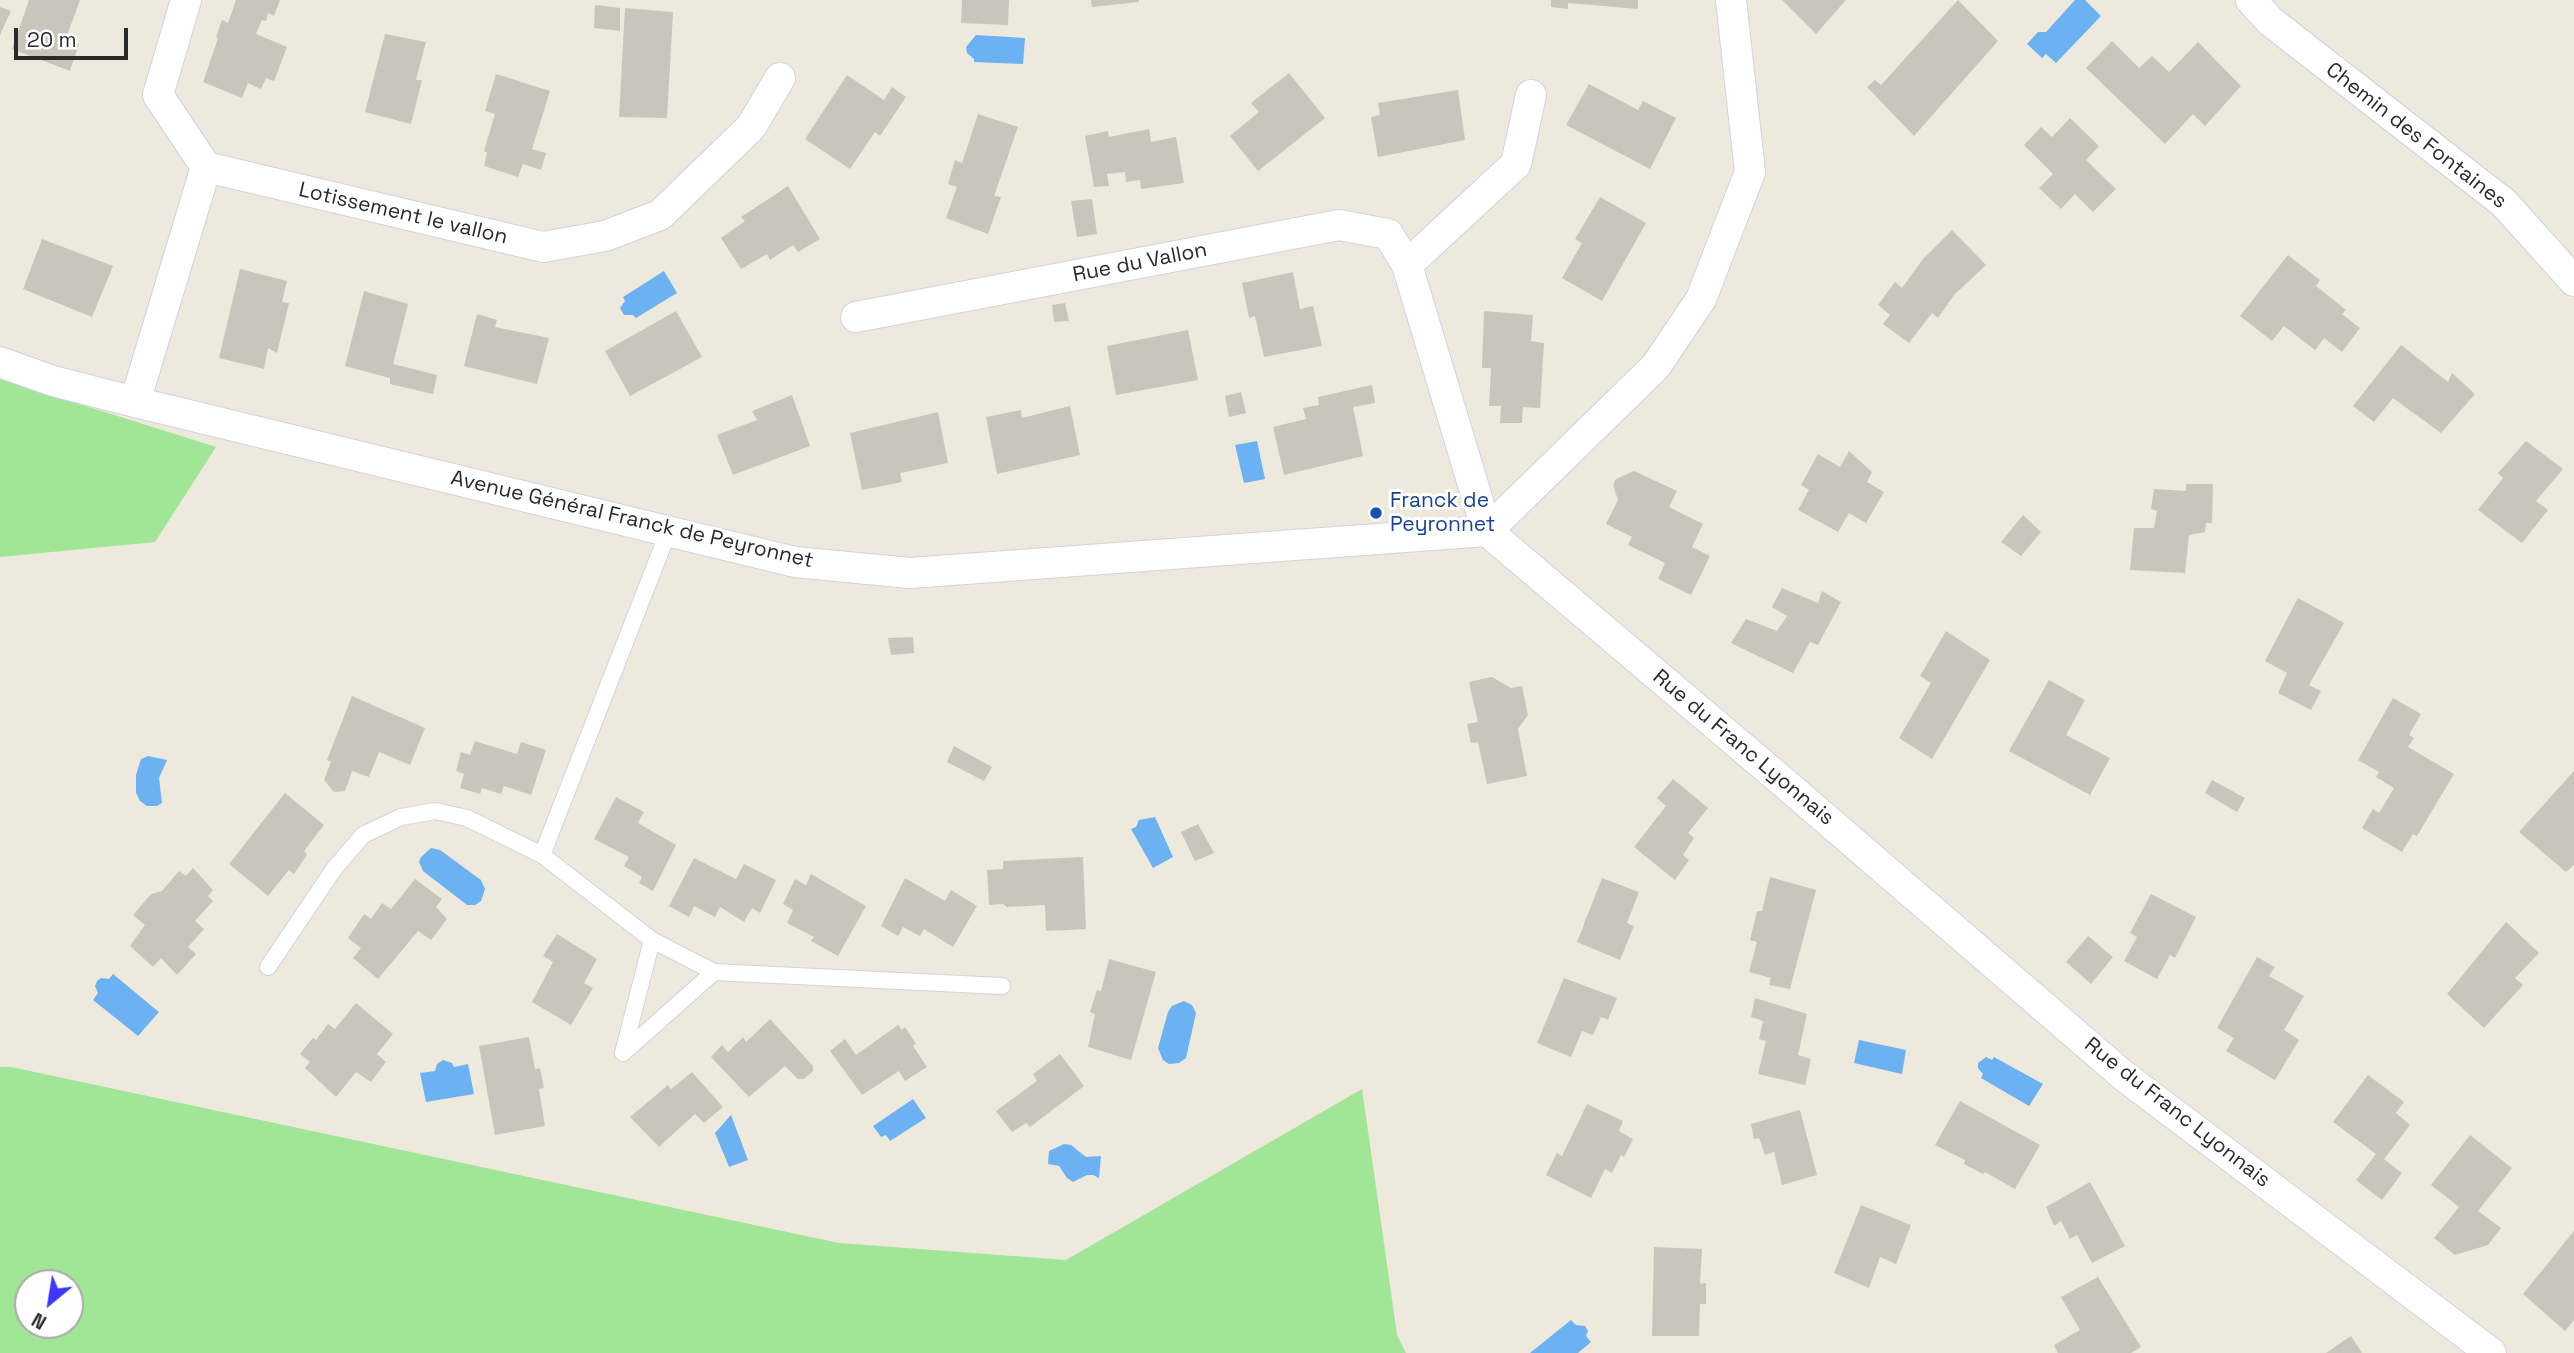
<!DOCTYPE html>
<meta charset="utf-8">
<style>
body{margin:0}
#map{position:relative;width:2574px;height:1353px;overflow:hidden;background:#ede9dc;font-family:"Space Grotesk",sans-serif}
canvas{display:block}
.north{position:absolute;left:14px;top:1269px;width:70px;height:70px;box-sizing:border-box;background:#fff;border:2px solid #aaa;border-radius:50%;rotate:210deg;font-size:19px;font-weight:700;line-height:28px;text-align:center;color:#2a2a2a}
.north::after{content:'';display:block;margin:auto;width:24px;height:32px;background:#3c37ff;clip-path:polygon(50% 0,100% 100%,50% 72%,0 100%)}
.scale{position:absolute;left:14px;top:28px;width:114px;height:32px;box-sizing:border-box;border:4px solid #2a2a2a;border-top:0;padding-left:9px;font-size:21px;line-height:24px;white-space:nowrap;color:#2a2a2a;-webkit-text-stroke:5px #fff;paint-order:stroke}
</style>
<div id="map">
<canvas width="2574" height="1353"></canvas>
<div class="north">N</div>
<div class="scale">20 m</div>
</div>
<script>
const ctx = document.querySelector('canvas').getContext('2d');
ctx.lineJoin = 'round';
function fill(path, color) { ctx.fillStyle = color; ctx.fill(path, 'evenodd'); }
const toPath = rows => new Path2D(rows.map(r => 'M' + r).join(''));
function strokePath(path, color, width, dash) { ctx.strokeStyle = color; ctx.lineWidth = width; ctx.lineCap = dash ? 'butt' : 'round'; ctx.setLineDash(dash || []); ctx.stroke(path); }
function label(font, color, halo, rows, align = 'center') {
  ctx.font = font + ' "Space Grotesk",sans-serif'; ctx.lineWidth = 6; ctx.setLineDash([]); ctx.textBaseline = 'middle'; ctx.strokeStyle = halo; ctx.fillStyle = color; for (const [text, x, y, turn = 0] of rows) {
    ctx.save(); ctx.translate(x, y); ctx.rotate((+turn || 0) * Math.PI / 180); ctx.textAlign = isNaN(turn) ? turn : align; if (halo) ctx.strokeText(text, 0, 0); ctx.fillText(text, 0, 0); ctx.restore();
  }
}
fill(toPath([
 [0,379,216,447,155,542,0,557],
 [0,1067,11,1067,839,1243,1066,1260,1362,1089,1397,1335,1406,1353,0,1353],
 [70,1283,70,1325,28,1325,28,1283]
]), '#a1e597');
fill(toPath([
 [2075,0,2085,0,2101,16,2056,63,2046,54,2042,58,2027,44,2038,32,2046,32],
 [976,35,1025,38,1023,64,974,62,974,59,967,53,966,47],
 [664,271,677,293,636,318,633,315,624,315,620,308,625,301,623,297],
 [1257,441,1265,479,1244,483,1235,445],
 [148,756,167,760,159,778,162,803,157,806,147,806,140,801,136,793,136,775,141,759],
 [1155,817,1173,857,1153,868,1131,829,1136,827,1139,820],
 [431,848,440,850,481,880,485,889,481,901,475,905,467,905,423,871,419,862,421,857],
 [113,974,159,1012,138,1036,93,1000,98,993,95,986,97,981,101,978,109,979],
 [1184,1001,1192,1005,1196,1013,1186,1058,1179,1063,1169,1064,1163,1060,1158,1048,1168,1012,1172,1006],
 [1859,1040,1906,1050,1902,1074,1854,1063],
 [1986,1057,1992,1060,1994,1057,2043,1084,2029,1106,1981,1078,1983,1074,1978,1068,1978,1063],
 [443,1060,452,1063,454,1067,468,1064,474,1094,426,1102,420,1073,435,1071,437,1064],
 [913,1099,926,1118,890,1141,886,1135,881,1137,873,1126],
 [731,1115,748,1160,729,1167,715,1133],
 [1064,1144,1071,1145,1086,1157,1101,1156,1099,1178,1093,1175,1087,1175,1073,1182,1067,1178,1059,1166,1048,1164,1049,1151],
 [1571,1320,1576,1325,1585,1326,1588,1331,1586,1336,1591,1342,1578,1353,1530,1353]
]), '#6cb2f2');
fill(toPath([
 [29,0,80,0,66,38,79,44,70,71,12,49],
 [236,0,280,0,274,16,268,13,266,21,262,20,256,34,287,47,274,81,266,78,261,89,248,83,242,98,203,82,218,38,216,37,222,20,228,23],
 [962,0,1009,0,1008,25,961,23],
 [1091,0,1139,0,1139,2,1092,7],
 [1551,0,1638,0,1638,9,1568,3,1568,9,1551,7],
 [1782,0,1846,0,1816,34],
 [1958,0,1998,41,1914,136,1867,87,1875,80,1881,85],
 [595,5,620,8,620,31,594,28],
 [0,7,11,11,0,35],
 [625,8,673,12,667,118,619,117],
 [385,34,426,42,416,80,422,80,411,124,365,112],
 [2112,41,2139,68,2152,56,2169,72,2198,42,2241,86,2205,126,2193,114,2165,144,2086,68],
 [1289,73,1325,118,1258,171,1230,136,1259,112,1251,103],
 [496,74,550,91,532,149,546,153,541,170,523,164,518,177,484,166,487,153,484,151,495,114,485,111],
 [847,75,884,100,892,87,906,97,880,136,875,132,850,169,805,139],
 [1589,84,1638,110,1643,101,1676,118,1650,169,1566,125],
 [1458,90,1465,140,1378,157,1371,117,1380,115,1378,103],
 [978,114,1018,127,994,196,1001,197,988,234,946,218,957,187,948,184,955,160,962,163],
 [2070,118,2099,146,2086,160,2116,189,2093,212,2075,194,2061,209,2039,188,2053,174,2024,145,2041,127,2052,137],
 [1149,129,1151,142,1176,137,1184,183,1141,189,1140,180,1126,182,1125,172,1107,174,1109,186,1094,187,1085,136,1108,131,1109,137],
 [788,186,820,239,798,252,793,245,770,260,767,254,741,269,721,238,745,221,741,217],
 [1600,197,1646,223,1602,301,1562,278,1582,243,1575,239],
 [1092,199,1097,234,1077,237,1071,201],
 [1952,230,1986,265,1954,295,1938,318,1932,313,1909,343,1883,324,1890,315,1878,305,1895,282,1902,288,1923,259],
 [42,239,113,266,92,317,23,289],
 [2288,255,2320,280,2316,286,2346,310,2342,314,2360,328,2342,352,2324,338,2315,350,2284,326,2272,341,2240,316],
 [240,269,287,281,282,302,289,303,277,353,268,348,264,369,219,358],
 [1293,272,1300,309,1313,306,1322,346,1264,357,1255,316,1249,318,1242,283],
 [364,291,408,304,393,364,437,375,433,394,390,384,390,378,345,366],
 [1065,303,1069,321,1054,322,1052,305],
 [676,311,702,357,630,396,605,351],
 [1484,311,1533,315,1531,341,1544,343,1540,408,1523,407,1522,423,1500,423,1501,406,1489,406,1491,368,1482,368],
 [477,314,497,320,495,327,549,338,537,384,464,366],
 [1188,330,1198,380,1116,395,1107,346],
 [2401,345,2448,382,2452,373,2475,394,2441,433,2393,398,2374,422,2353,406],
 [1372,385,1375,403,1353,407,1363,456,1284,475,1273,427,1306,419,1303,408,1319,405,1318,397],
 [1241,392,1246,413,1229,417,1225,396],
 [792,395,810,446,733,475,717,435,757,420,752,411],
 [1070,406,1080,455,997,474,986,417,1021,410,1022,418],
 [938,412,948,463,900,473,902,482,862,490,850,433],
 [2526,441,2563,469,2536,501,2548,510,2522,543,2478,510,2503,478,2498,473],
 [1849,451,1872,472,1867,482,1884,492,1866,523,1849,513,1838,532,1798,510,1809,490,1801,485,1818,454,1840,467],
 [1634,471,1677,491,1669,507,1703,524,1692,547,1710,556,1691,595,1658,579,1665,563,1628,545,1632,537,1606,524,1618,500,1613,485,1616,479],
 [2186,484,2213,484,2212,523,2206,523,2205,532,2189,535,2185,573,2130,570,2134,528,2154,528,2157,511,2151,509,2154,489,2186,491],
 [2023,515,2041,532,2021,556,2001,542],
 [1782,588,1818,603,1822,591,1841,602,1818,645,1810,642,1793,673,1731,643,1746,619,1777,631,1787,616,1772,607],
 [2298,598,2344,623,2309,685,2321,691,2311,710,2278,693,2287,673,2265,661],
 [1946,631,1990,660,1932,759,1899,738,1931,683,1920,676],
 [913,637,914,653,891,655,888,638],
 [1492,677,1511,688,1522,686,1528,715,1518,729,1527,776,1487,784,1478,742,1471,743,1467,724,1478,722,1469,682],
 [2049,680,2085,700,2066,735,2110,758,2090,795,2009,751],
 [352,696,425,728,410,765,379,752,369,777,352,771,345,791,334,792,324,780,331,762,327,760],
 [2393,698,2421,714,2409,735,2414,738,2408,747,2454,774,2417,836,2413,834,2402,852,2362,828,2373,809,2379,813,2394,788,2376,777,2379,772,2358,760],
 [475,741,517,754,521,742,546,750,531,795,504,786,501,794,482,788,480,794,460,788,464,774,456,771,461,752,470,755],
 [954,746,992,767,984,781,947,762],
 [2574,771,2574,865,2566,872,2519,832],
 [1673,779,1708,808,1688,833,1694,838,1683,855,1689,860,1675,880,1634,847,1666,806,1657,798],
 [2212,780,2245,798,2237,812,2205,793],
 [285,793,324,825,304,851,307,855,294,874,289,870,268,896,229,864],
 [616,797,644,812,638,823,676,845,653,891,639,883,642,877,624,866,629,857,594,839],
 [1198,824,1214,853,1195,861,1181,832],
 [1083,857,1086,929,1046,931,1045,905,1007,907,1003,904,989,905,987,870,1003,869,1003,861],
 [694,858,736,879,744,864,776,880,760,913,752,908,744,922,720,907,715,917,694,906,689,917,669,906],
 [193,868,213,890,208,896,213,901,195,921,204,929,188,947,196,954,177,975,161,958,153,967,130,946,145,925,133,915,151,894,162,891,179,871,186,876],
 [811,874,866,906,838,956,811,941,814,937,787,923,793,910,783,904,795,879,806,885],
 [1770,877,1816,890,1790,989,1769,985,1771,978,1749,972,1757,942,1750,940,1757,911,1762,911],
 [905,878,945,901,951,890,977,906,953,947,924,929,920,936,903,927,898,936,881,926],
 [1602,878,1639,892,1627,923,1634,926,1620,960,1577,942],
 [415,879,442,899,436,907,447,919,431,940,418,931,378,979,353,958,361,948,348,938,364,914,371,919,382,903,391,909],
 [2151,894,2196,917,2175,958,2170,955,2157,979,2124,961,2137,937,2130,933],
 [2506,922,2539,953,2515,978,2523,985,2484,1028,2447,994],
 [557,934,597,959,584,983,593,988,571,1025,532,1002,553,962,543,956],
 [2088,936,2113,957,2091,984,2066,962],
 [2257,957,2275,967,2269,976,2304,996,2284,1030,2299,1040,2275,1080,2226,1051,2234,1038,2217,1028],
 [1109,959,1156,972,1131,1060,1088,1047,1095,1014,1090,1012,1097,990,1101,991],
 [1564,978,1617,998,1608,1020,1601,1017,1593,1035,1582,1031,1571,1057,1537,1043],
 [1755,998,1807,1014,1798,1055,1811,1059,1805,1085,1758,1074,1766,1041,1759,1039,1763,1021,1751,1017],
 [356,1003,393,1034,377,1054,386,1062,371,1082,356,1072,336,1097,305,1068,310,1062,300,1054,313,1038,316,1040,328,1024,335,1029],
 [770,1019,813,1066,813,1071,804,1079,798,1079,785,1066,749,1097,711,1057,722,1045,728,1052,743,1037,746,1042],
 [898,1025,902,1030,905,1027,916,1044,913,1046,927,1067,905,1081,899,1071,862,1095,830,1051,845,1039,856,1055],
 [529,1037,535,1069,540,1068,544,1088,539,1089,545,1126,495,1135,479,1046],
 [1060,1054,1084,1086,1030,1127,1026,1123,1012,1132,996,1111,1037,1081,1033,1074],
 [692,1072,723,1107,704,1123,695,1114,659,1147,630,1117,668,1085,671,1089],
 [2368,1075,2404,1102,2396,1113,2410,1125,2384,1159,2402,1173,2382,1200,2356,1180,2376,1154,2333,1122],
 [1960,1101,2040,1145,2015,1189,1985,1172,1983,1174,1964,1164,1965,1160,1935,1145],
 [1587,1104,1623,1121,1619,1131,1633,1139,1624,1157,1621,1155,1612,1173,1605,1169,1591,1198,1546,1175,1557,1153,1562,1156],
 [1800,1110,1817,1175,1782,1185,1774,1152,1765,1155,1759,1138,1754,1139,1751,1124],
 [2470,1135,2512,1168,2478,1211,2501,1228,2488,1245,2455,1255,2434,1238,2459,1207,2431,1185],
 [2090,1182,2125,1246,2092,1263,2077,1235,2070,1239,2061,1221,2054,1226,2046,1207],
 [1861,1205,1911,1225,1896,1264,1880,1257,1869,1288,1834,1273],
 [2574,1231,2574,1320,2565,1331,2523,1294],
 [1654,1247,1702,1249,1700,1284,1706,1283,1706,1304,1700,1304,1699,1336,1652,1336],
 [2098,1277,2141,1347,2131,1353,2058,1353,2054,1345,2080,1330,2061,1297],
 [2351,1336,2362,1353,2326,1353]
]), '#c8c6bc');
const lane = toPath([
 [542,855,669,530],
 [652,940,623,1053,714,972],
 [268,967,334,869,363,835,401,817,435,811,467,818,542,855,652,940,714,972,1002,986]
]);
const street = toPath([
 [186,0,158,95,206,167],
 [1731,0,1750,172,1701,299,1656,366,1487,531,1782,781,2124,1076,2491,1353],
 [2251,0,2270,21,2504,203,2574,281],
 [1407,265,1516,164,1531,95],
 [0,362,53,381,135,402,795,562,910,573,1487,531,1407,265,1388,234,1339,225,856,317],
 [135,402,206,167,543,247,605,236,660,215,751,127,780,78]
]);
strokePath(lane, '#d2d1e4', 18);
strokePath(street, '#d2d1e4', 32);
strokePath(lane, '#fff', 16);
strokePath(street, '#fff', 30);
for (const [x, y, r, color] of [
 [1376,513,7,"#1a4fb4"]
]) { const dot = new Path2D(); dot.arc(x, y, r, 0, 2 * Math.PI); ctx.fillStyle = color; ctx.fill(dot); strokePath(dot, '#fff', 2.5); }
label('21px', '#2a2a2a', '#fff', [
 ["Chemin des Fontaines",2416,136,38],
 ["Lotissement le vallon",403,214,13],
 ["Rue du Vallon",1140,263,-11],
 ["Avenue Général Franck de Peyronnet",632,520,13],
 ["Rue du Franc Lyonnais",1743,748,40],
 ["Rue du Franc Lyonnais",2177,1113,38]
]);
label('21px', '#164399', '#fff', [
 ["Franck de",1390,501],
 ["Peyronnet",1390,525]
], 'left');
</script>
